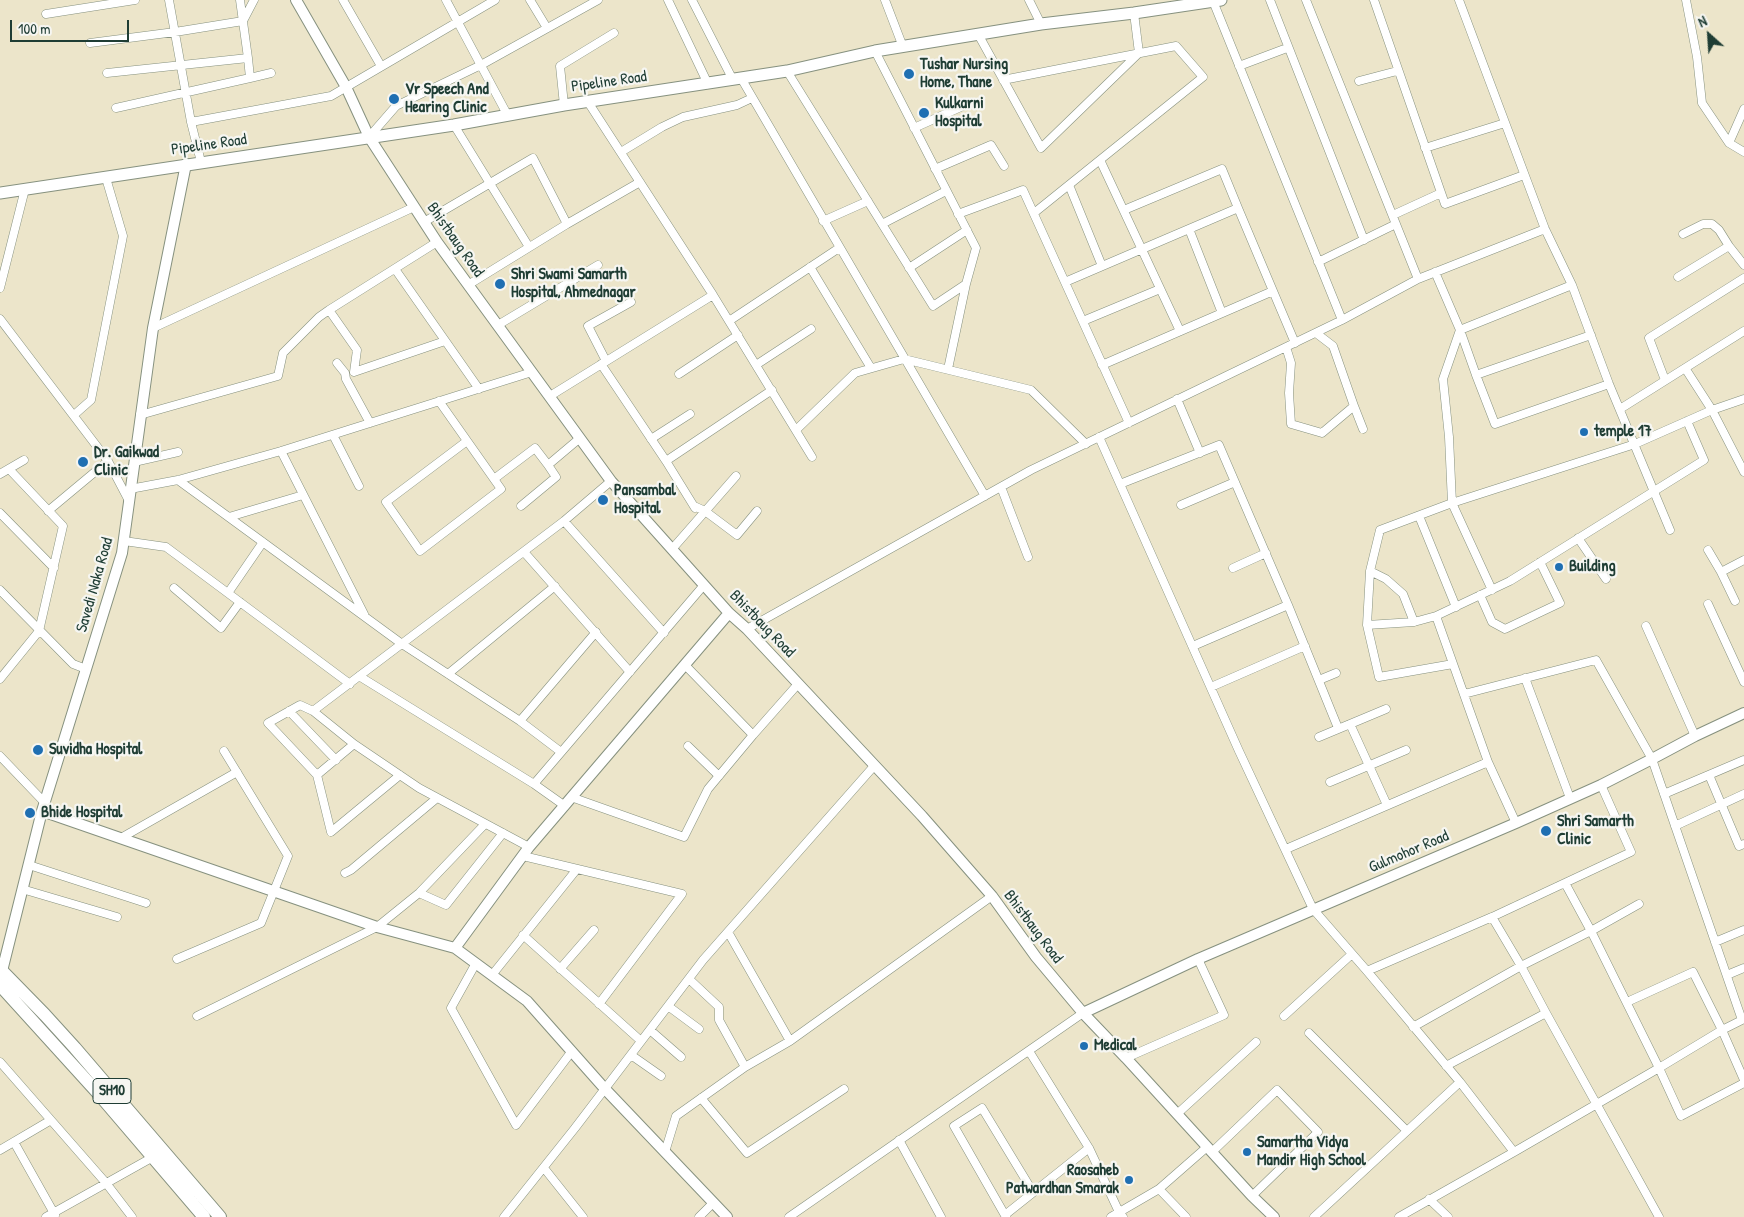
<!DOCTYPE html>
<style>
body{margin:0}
#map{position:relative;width:1744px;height:1217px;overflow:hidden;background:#ece5ca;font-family:"Patrick Hand",sans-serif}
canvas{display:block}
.north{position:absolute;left:1684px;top:10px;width:50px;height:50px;-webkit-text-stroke:4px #f6f6f2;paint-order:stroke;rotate:334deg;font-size:14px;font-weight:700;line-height:20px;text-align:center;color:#1f3d34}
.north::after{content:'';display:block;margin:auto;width:18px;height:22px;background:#1f3d34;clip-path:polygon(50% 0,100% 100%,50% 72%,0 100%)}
.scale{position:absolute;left:10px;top:20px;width:119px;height:22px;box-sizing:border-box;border:2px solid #1f3d34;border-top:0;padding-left:6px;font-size:15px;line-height:18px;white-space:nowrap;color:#1f3d34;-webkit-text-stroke:4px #f6f6f2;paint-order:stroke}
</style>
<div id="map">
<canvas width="1744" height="1217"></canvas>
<div class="north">N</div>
<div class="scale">100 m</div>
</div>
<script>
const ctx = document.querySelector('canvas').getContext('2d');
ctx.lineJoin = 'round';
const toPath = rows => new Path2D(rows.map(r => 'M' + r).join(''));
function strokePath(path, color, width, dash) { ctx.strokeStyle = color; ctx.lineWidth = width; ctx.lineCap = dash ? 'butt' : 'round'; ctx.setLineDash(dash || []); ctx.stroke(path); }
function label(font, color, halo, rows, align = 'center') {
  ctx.font = font + ' "Patrick Hand",sans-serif'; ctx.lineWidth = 4.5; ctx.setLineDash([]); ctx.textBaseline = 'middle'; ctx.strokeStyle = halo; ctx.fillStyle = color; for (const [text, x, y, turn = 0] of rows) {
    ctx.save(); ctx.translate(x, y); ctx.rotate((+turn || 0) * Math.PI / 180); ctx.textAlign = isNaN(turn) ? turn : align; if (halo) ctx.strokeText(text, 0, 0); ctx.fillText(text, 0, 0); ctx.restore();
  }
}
const minor = toPath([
 [169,0,191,122,201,162],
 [343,0,381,66],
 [446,0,508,116],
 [530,0,547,28],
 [668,0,708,84],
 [692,0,733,80],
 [885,0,903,47],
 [1029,0,1041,24],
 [1270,0,1364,240],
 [1306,0,1418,279],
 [1374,0,1445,204,1524,175],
 [1459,0,1545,229,1572,285,1609,384,1670,530],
 [1686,0,1697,57,1702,103,1729,143,1744,152],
 [1213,1,1342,320],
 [46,14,135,0],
 [978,34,1041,148,1139,53,1134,13],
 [90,43,175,32,243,21,254,0],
 [1239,66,1287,48],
 [787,71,933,306,966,284,976,248,875,51],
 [107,73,248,58,240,0],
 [250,78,271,73],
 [741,78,985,496],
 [1003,80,1176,46,1203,77,1034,213],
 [1359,81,1397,71],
 [588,102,713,295,812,457],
 [564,105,560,66,614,33],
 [116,108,250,78,248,58],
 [191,122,331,96,495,0],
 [454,125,529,247],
 [914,128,963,106],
 [369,137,396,106,481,65,598,0],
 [1729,143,1744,109],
 [1425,148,1505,123],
 [621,152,662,127,683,117,737,105,752,98],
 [1100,160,1180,331],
 [935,169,991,145,1004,166],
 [1069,185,1102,266],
 [1124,210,1222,169,1238,208],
 [958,214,1023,190,1129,423],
 [1393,215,1441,193],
 [823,221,868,201],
 [424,222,533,158,567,224,468,285],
 [567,224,640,182],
 [882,224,946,191],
 [1189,229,1222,313],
 [1683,234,1703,224,1712,224,1719,230,1729,246],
 [1318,262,1396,224],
 [810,267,871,368],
 [909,268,967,230],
 [395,269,479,389],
 [1435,272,1460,330,1572,285],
 [1678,277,1729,246,1744,265],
 [1065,282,1238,208,1273,291],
 [0,288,25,189],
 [329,310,437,242],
 [0,319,108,461,129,501],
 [729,321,839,248],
 [1083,321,1160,289],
 [498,325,598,265],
 [153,328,414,207],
 [1286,347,1291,363,1289,393,1291,424,1322,433,1354,406,1333,346,1316,333],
 [606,361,588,326,631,302],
 [337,363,345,373,346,379,370,423],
 [601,364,666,461,772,390],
 [756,365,811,329],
 [1102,365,1273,291,1295,343],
 [1685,368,1712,410,1744,399],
 [948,369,966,284],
 [679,374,738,335],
 [1476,375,1495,424,1609,384],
 [1665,380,1649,338,1744,278],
 [550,396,713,295],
 [1177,399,1200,453],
 [439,401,501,489,420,551,386,502,467,441],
 [1354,406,1363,429],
 [1620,409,1744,331],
 [74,415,91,400,123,236,106,178],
 [140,415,278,376,283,353,319,317,329,310,357,350,354,372,445,341],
 [796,430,855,373,904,359,1031,390,1086,444],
 [333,435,359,486],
 [1099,437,1239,751,1313,909,1367,971,1460,1082,1514,1152,1399,1217],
 [651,439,690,414],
 [281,451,364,614],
 [666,461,695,508],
 [134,462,178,452],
 [0,474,24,460],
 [494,479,535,448,548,465,580,438],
 [178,480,402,644,520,721,561,752],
 [1120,484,1219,445,1288,605],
 [1001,487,1028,557],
 [130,489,178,480,281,451,532,372],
 [1181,505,1235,482],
 [521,506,556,477,548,465],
 [694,506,705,511,737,535,757,511],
 [48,511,108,461],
 [0,513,54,568],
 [1419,516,1456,607],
 [229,517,303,495],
 [564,521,664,633],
 [1578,538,1606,579],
 [124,541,166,547,350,684],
 [673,548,736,476],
 [1708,550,1721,572,1735,601],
 [524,552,630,672],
 [1233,568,1266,553],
 [1370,571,1367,625,1379,677,1453,664],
 [1721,572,1744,560],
 [174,588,221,628,240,602],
 [0,590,73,664,86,669],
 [1492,590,1452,503,1449,437,1443,379,1460,330,1476,375,1591,335],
 [228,593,263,542],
 [1480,595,1492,622,1505,629,1560,603,1540,562],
 [1708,604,1744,682],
 [1436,616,1488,762],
 [1414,622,1436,616,1510,581,1704,460,1687,421],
 [1367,625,1414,622,1403,594,1386,579,1370,571,1380,530,1452,503,1635,444,1712,410,1744,472],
 [1646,626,1695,736],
 [747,629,1031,470,1342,320,1418,279,1545,229],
 [1193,646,1288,605,1338,728],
 [685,665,753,735],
 [448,674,555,586],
 [359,676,534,784,565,806],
 [1525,678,1570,798],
 [0,679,39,631,63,526,9,469],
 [1319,680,1336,673],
 [1211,687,1305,646],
 [1464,694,1596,660,1652,759,1742,1020,1722,1030,1659,1068,1591,931,1565,883],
 [289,711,336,760],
 [313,711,300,705,268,723,317,775,331,832,400,775],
 [520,721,596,632],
 [1350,724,1387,805],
 [1319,737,1386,709],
 [688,746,719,776],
 [0,756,45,803],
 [317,775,354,744],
 [1709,775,1739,846,1744,844],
 [1330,782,1406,750],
 [534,784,704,585],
 [1664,794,1744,760],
 [571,797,684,837,708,789,753,735,798,684],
 [1675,826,1744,794],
 [121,838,237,772],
 [529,847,419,788,354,744,313,711,564,521,611,481],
 [1286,849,1488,762,1516,823],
 [523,856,682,894,599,1004],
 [29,865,146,903],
 [345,873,351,870,437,798],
 [22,889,117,917],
 [419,893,446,905,503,833],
 [1492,917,1521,966,1546,1013,1659,1217],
 [523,935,641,1041],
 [1715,942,1744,930],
 [177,959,261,923,288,856,224,751],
 [476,963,451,1008,516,1125,572,1051],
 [560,969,594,930],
 [1367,971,1492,917,1631,852,1601,785],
 [492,975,577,869],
 [1727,975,1744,968],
 [689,979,719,1007,719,1020,745,1067],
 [1627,1002,1693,972,1722,1030,1744,1080],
 [668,1006,699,1029],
 [197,1016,377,927,419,893,485,824],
 [1284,1016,1352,954],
 [1413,1027,1521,966,1591,931,1639,904],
 [650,1030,681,1057],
 [1309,1033,1407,1131],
 [790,1041,992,896],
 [1029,1051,1089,1148,1119,1212,1123,1217],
 [631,1055,661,1076],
 [1126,1058,1224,1015,1198,959],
 [0,1062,106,1183,132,1217],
 [1446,1066,1546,1013],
 [701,1098,747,1153,844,1089],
 [1177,1114,1256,1042],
 [899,1140,941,1217],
 [14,1142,55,1215],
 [0,1150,51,1120],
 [665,1152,676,1116,745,1067,790,1041,728,932],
 [1212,1152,1277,1090,1318,1132,1252,1196],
 [1514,1152,1659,1068,1681,1116,1744,1083],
 [544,1168,583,1217],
 [1429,1199,1448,1217],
 [1005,1215,1089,1148],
 [46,1217,153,1157],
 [504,1217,575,1128,703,960,874,766],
 [699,1217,713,1203],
 [789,1217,1083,1013],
 [1006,1217,954,1126,982,1108,1033,1192],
 [1111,1217,1159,1189],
 [1186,1217,1159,1189,1207,1147],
 [1314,1217,1460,1082]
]);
const tertiary = toPath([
 [296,0,346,87,369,137,437,242,611,481,729,613,747,629,922,816,992,896,1036,957,1083,1013,1126,1058,1252,1196,1274,1217],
 [42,811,377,927,455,948,527,1001,605,1089,727,1217],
 [455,948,529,847,729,613],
 [1,975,42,811,122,553,153,328,186,164],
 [1083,1013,1198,959,1516,823,1601,785,1652,759,1695,736,1744,713]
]);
const secondary = toPath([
 [0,193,454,125,564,105,787,71,875,51,1041,24,1134,13,1221,0]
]);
const primary = toPath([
 [0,969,45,1015,75,1048,220,1217],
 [0,985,98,1093,204,1217]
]);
strokePath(minor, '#86917f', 9);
strokePath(tertiary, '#86917f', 12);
strokePath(secondary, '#86917f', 13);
strokePath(primary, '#86917f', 14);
strokePath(minor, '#fff', 8);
strokePath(tertiary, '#fff', 10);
strokePath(secondary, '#fff', 11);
strokePath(primary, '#fff', 12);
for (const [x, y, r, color] of [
 [909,74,6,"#1f6fb2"],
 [394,99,6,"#1f6fb2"],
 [924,113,6,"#1f6fb2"],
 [500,284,6,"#1f6fb2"],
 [1584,432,5,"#1f6fb2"],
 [83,462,6,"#1f6fb2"],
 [603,500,6,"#1f6fb2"],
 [1559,567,5,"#1f6fb2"],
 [38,750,6,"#1f6fb2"],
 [30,813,6,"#1f6fb2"],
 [1546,831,6,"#1f6fb2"],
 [1084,1046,5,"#1f6fb2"],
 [1247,1152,5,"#1f6fb2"],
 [1129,1180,5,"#1f6fb2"]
]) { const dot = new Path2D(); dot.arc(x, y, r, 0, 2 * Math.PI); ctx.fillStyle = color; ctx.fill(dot); strokePath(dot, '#f6f6f2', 2); }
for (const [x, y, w] of [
 [112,1091,38]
]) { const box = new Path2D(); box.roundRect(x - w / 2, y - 12.5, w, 25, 4); ctx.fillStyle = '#f6f6f2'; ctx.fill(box); strokePath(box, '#1f3d34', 1); }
label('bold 15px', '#1f3d34', null, [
 ["SH10",112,1091]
]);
label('bold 16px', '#1f3d34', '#f6f6f2', [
 ["Tushar Nursing",920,65],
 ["Home, Thane",920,83],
 ["Vr Speech And",405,90],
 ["Hearing Clinic",405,108],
 ["Kulkarni",935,104],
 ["Hospital",935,122],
 ["Shri Swami Samarth",511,275],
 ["Hospital, Ahmednagar",511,293],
 ["temple 17",1594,432],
 ["Dr. Gaikwad",94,453],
 ["Clinic",94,471],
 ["Pansambal",614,491],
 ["Hospital",614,509],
 ["Building",1569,567],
 ["Suvidha Hospital",49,750],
 ["Bhide Hospital",41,813],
 ["Shri Samarth",1557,822],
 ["Clinic",1557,840],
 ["Medical",1094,1046],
 ["Samartha Vidya",1257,1143],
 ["Mandir High School",1257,1161],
 ["Raosaheb",1119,1171,"right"],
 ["Patwardhan Smarak",1119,1189,"right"]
], 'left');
label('16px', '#1f3d34', '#f6f6f2', [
 ["Pipeline Road",609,82,-8],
 ["Pipeline Road",209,145,-8],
 ["Bhistbaug Road",455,240,55],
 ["Savedi Naka Road",95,585,-74],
 ["Bhistbaug Road",762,624,46],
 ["Gulmohor Road",1409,852,-23],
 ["Bhistbaug Road",1033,927,53]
]);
</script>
